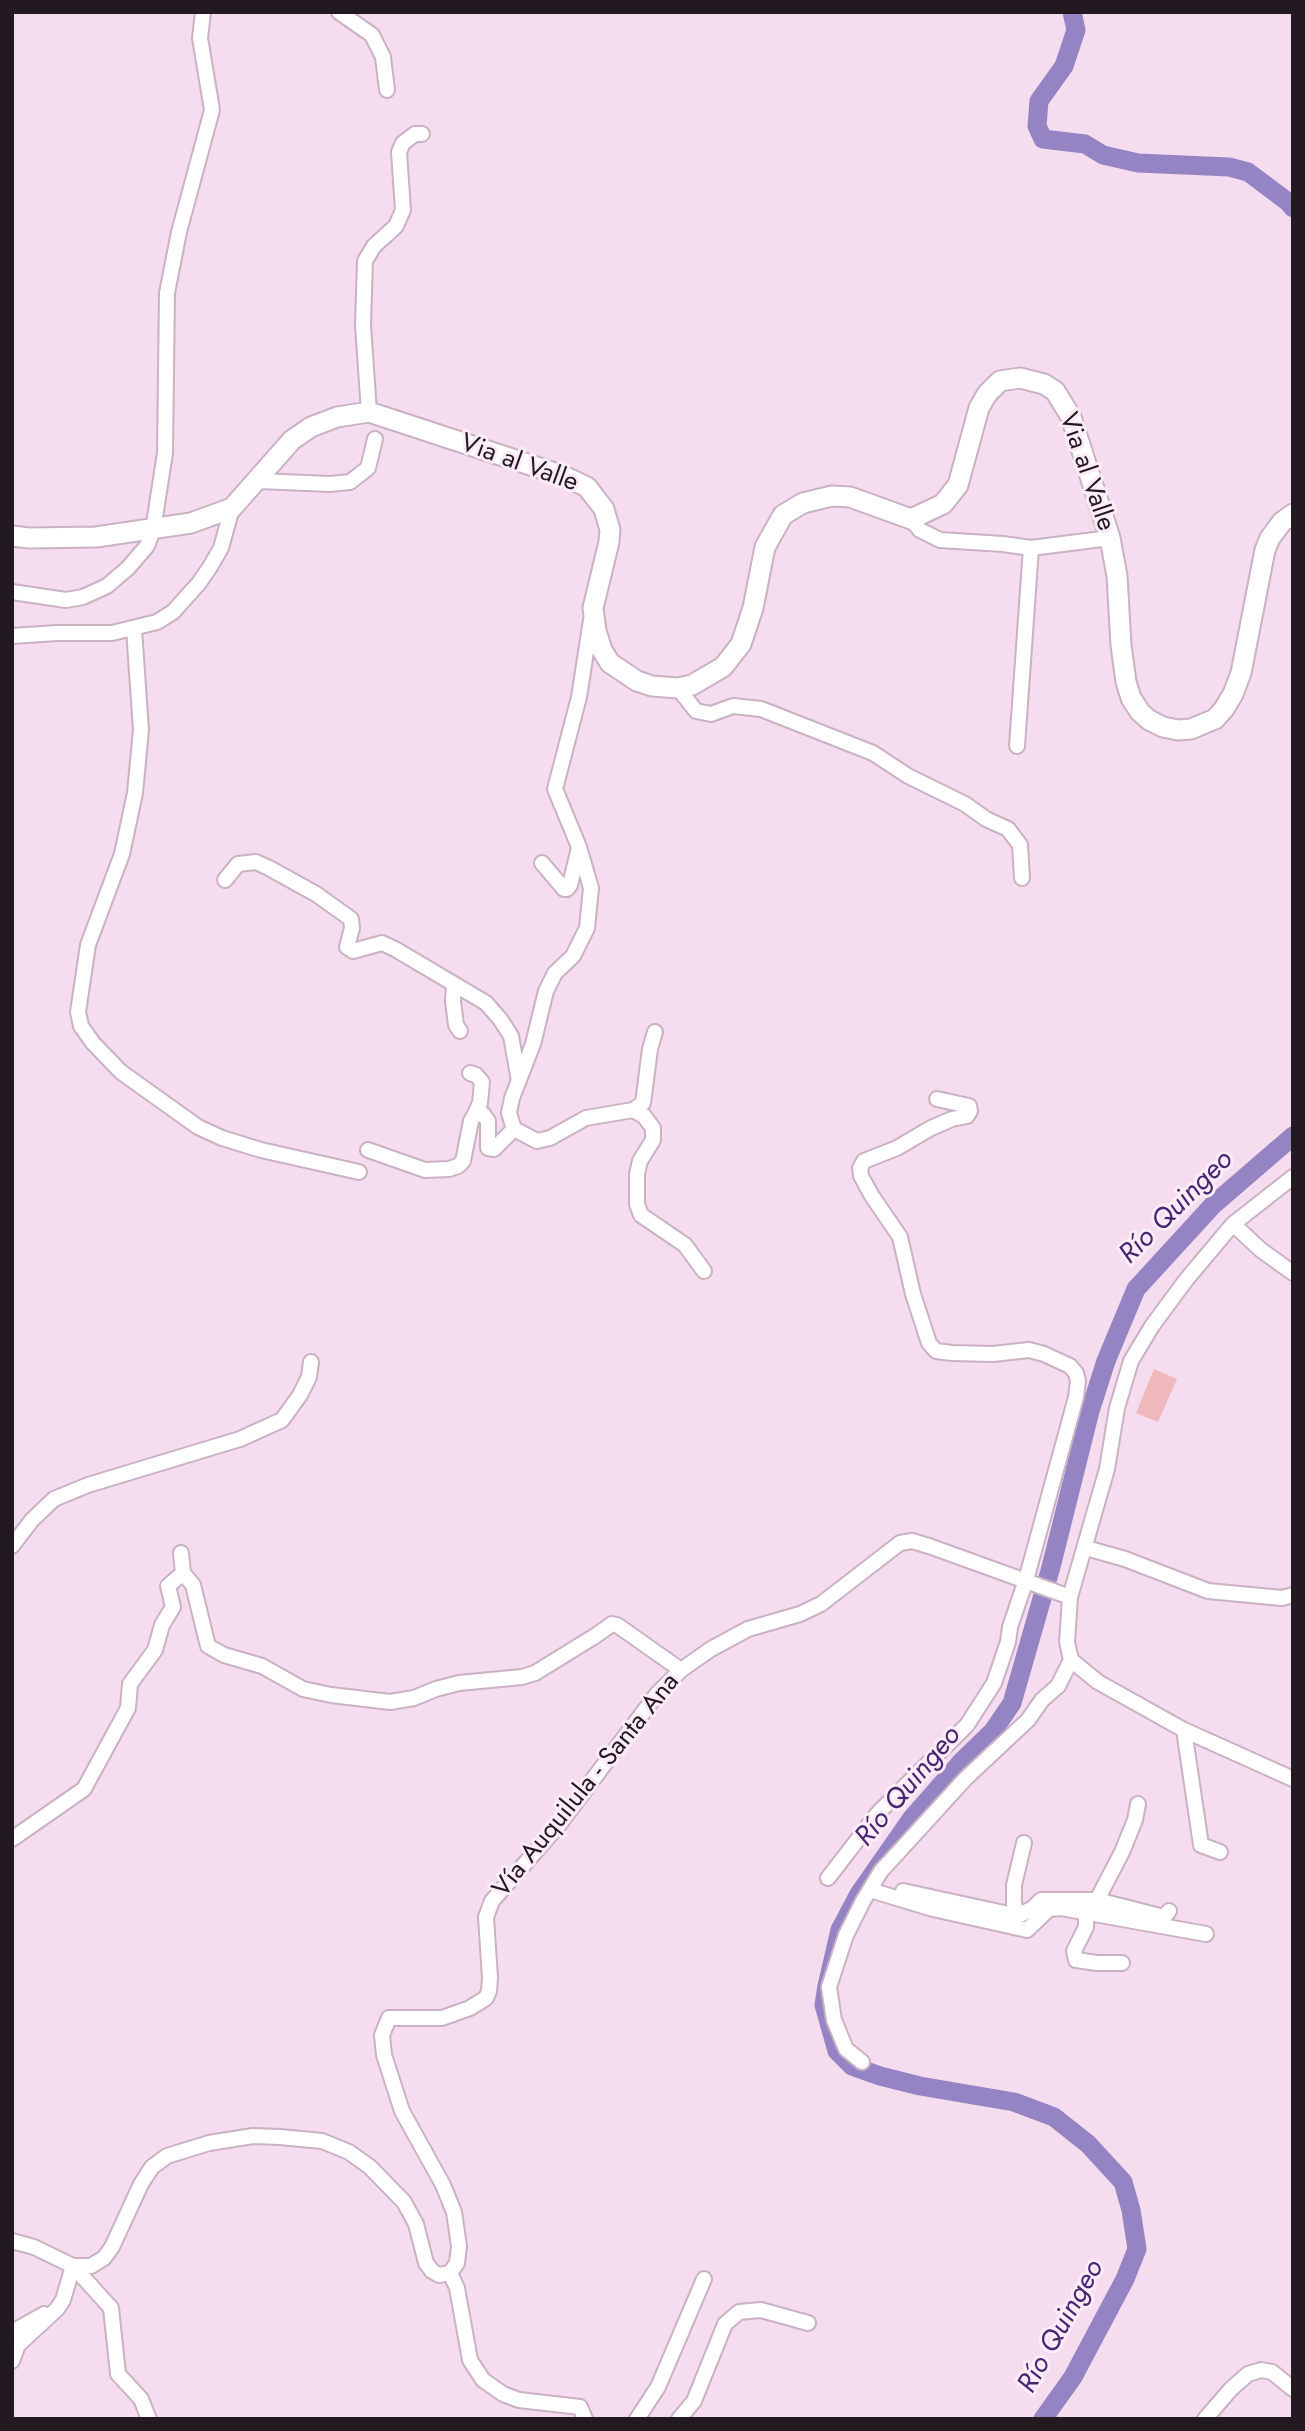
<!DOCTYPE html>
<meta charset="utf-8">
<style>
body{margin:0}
#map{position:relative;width:1305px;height:2431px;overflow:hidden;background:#f6dcef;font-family:Jost,sans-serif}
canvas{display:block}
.frame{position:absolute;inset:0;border:14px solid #231a21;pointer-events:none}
</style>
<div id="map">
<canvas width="1305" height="2431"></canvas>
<div class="frame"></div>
</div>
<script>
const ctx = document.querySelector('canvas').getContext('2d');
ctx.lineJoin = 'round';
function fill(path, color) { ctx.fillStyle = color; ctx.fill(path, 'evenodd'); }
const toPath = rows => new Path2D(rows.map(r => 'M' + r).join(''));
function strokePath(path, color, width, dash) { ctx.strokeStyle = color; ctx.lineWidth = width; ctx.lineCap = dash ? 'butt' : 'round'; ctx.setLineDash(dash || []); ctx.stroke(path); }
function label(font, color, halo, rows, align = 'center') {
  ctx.font = font + ' Jost,sans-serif'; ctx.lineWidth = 6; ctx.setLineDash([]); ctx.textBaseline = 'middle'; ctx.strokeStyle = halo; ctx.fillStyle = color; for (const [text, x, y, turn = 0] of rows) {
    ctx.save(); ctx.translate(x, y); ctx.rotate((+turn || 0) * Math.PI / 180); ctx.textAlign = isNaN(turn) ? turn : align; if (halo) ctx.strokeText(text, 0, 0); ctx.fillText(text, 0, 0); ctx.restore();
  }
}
fill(toPath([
 [1154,1369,1177,1379,1158,1422,1136,1413]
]), '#efb8bc');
strokePath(toPath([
 [1072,12,1076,30,1064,66,1039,101,1037,126,1043,139,1085,144,1103,155,1138,163,1229,167,1248,172,1288,202,1293,208],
 [1043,2419,1073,2377,1125,2279,1137,2249,1131,2210,1123,2182,1088,2144,1054,2117,1014,2102,920,2086,880,2076,852,2066,837,2051,824,2005,827,1986,840,1930,859,1894,912,1818,962,1761,993,1731,1012,1703,1051,1567,1090,1411,1106,1361,1136,1289,1213,1205,1293,1136]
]), '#9584c3', 19);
const minor = toPath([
 [339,12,372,35,383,57,387,90],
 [369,412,363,325,365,261,374,246,396,226,403,210,399,152,403,143,415,134,422,134],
 [258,481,330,484,350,482,368,468,375,439],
 [911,519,920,530,940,540,1003,544,1031,548,1017,746],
 [1031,548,1110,538],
 [12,592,66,600,83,597,107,586,128,568,147,546,153,530,165,453,167,293,179,232,212,110,200,38,203,12],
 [591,620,579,697,555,789,579,847,591,888,587,928,573,956,555,973,546,991,533,1044,512,1098,509,1113,514,1129,537,1141,550,1138,586,1118,633,1110,643,1103,650,1049,655,1032],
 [134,629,141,730,135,793,122,854,88,945,78,1012,81,1026,93,1043,121,1072,198,1127,222,1138,261,1150,359,1172],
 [12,636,57,633,112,633,157,622,173,612,199,583,210,567,221,548,232,508],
 [678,688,696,711,711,714,733,706,761,709,873,753,908,776,965,804,986,819,1008,829,1020,845,1022,878],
 [542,863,564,889,567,889,570,885,579,848],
 [225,880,238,864,256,862,269,868,316,894,351,919,352,928,347,947,353,951,382,943,395,949,486,1003,500,1019,511,1036,519,1081],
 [454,985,453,1001,456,1025,460,1031],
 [470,1073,476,1075,482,1082,480,1103,475,1114],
 [633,1110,644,1116,653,1128,653,1140,640,1161,637,1174,637,1204,641,1215,685,1245,704,1271],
 [368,1150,425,1170,449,1169,458,1166,463,1161,471,1121,475,1114,483,1114,488,1121,488,1148,494,1149,514,1129],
 [1293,1177,1233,1224,1186,1280,1152,1326,1131,1361,1117,1408,1107,1469,1070,1597,1067,1642,1071,1660,1098,1682,1184,1730,1293,1779],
 [1233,1224,1261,1250,1293,1273],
 [12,1546,32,1520,54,1499,88,1485,240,1439,282,1420,300,1395,309,1377,311,1362],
 [1086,1548,1125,1559,1208,1591,1282,1598,1293,1595],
 [181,1553,183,1573,193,1585,208,1646,224,1655,262,1666,303,1689,331,1695,390,1702,414,1698,436,1689,459,1683,522,1677,535,1673,595,1636,612,1624,617,1625,681,1670],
 [1184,1730,1201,1845,1220,1852],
 [12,1839,84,1789,128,1708,130,1684,155,1650,162,1625,173,1607,168,1586,183,1573],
 [828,1878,879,1812,967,1725,994,1683,1008,1642,1010,1627,1026,1580,1076,1397,1078,1381,1076,1373,1070,1366,1044,1354,1029,1350,993,1354,952,1353,936,1351,929,1343,913,1294,900,1237,872,1196,861,1176,860,1168,864,1161,897,1148,931,1128,952,1119,967,1116,970,1111,969,1106,937,1099],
 [870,1890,933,1909,1027,1930,1049,1909,1061,1908,1206,1934],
 [903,1891,1018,1916,1033,1908,1041,1900,1097,1900,1164,1917,1169,1911],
 [1097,1900,1122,1852,1135,1820,1138,1804],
 [1086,1912,1086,1927,1074,1951,1076,1960,1097,1963,1122,1963],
 [1018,1916,1014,1904,1014,1885,1024,1843],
 [862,2062,846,2049,834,2020,829,1987,846,1935,863,1901,881,1871,904,1846,966,1778,1028,1720,1042,1700,1058,1686,1071,1660],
 [12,2241,34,2247,73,2266,91,2266,104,2258,112,2247,141,2184,152,2167,167,2156,209,2143,253,2136,280,2137,322,2141,349,2152,370,2167,404,2202,416,2224,426,2263,432,2271,439,2275,450,2273,457,2263,459,2246,454,2212,443,2185,402,2111,384,2055,382,2035,389,2018,442,2018,470,2008,486,1998,489,1991,490,1978,486,1917,492,1901,558,1826,657,1694,681,1670,711,1649,748,1629,800,1614,821,1604,900,1543,912,1541,929,1546,1070,1597],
 [73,2266,111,2308,118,2374,141,2399,149,2419],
 [450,2273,457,2288,470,2360,483,2380,503,2394,519,2400,580,2407,585,2419],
 [12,2332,44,2314],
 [12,2361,18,2345,57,2309,63,2300,73,2266],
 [637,2419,658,2387,704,2279],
 [679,2419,694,2401,725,2324,739,2312,761,2310,808,2323],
 [1205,2419,1231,2389,1248,2374,1261,2370,1272,2372,1293,2389]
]);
const major = toPath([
 [12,536,29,538,96,537,191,523,232,508,292,440,311,427,337,417,369,412,564,476,587,487,604,509,610,530,609,542,593,608,596,631,602,650,610,663,637,681,652,686,678,688,692,685,723,667,741,644,753,608,765,547,783,515,803,503,832,496,850,497,911,519,943,504,958,485,979,408,987,394,1000,381,1020,378,1044,384,1055,391,1071,417,1110,538,1117,576,1121,645,1126,682,1131,698,1140,712,1149,720,1163,727,1178,730,1191,729,1215,719,1224,709,1233,694,1241,673,1265,550,1270,538,1282,522,1293,514]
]);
strokePath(minor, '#cab1c4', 18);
strokePath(major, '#cab1c4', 23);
strokePath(minor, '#fff', 14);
strokePath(major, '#fff', 19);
label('26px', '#231a21', '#fcecf8', [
 ["Via al Valle",519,464,20],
 ["Via al Valle",1086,472,71],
 ["Vía Auquilula - Santa Ana",587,1786,-51]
]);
label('italic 28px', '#442874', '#fcecf8', [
 ["Río Quingeo",1177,1208,-45],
 ["Río Quingeo",909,1787,-50],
 ["Río Quingeo",1062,2327,-61]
]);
</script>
